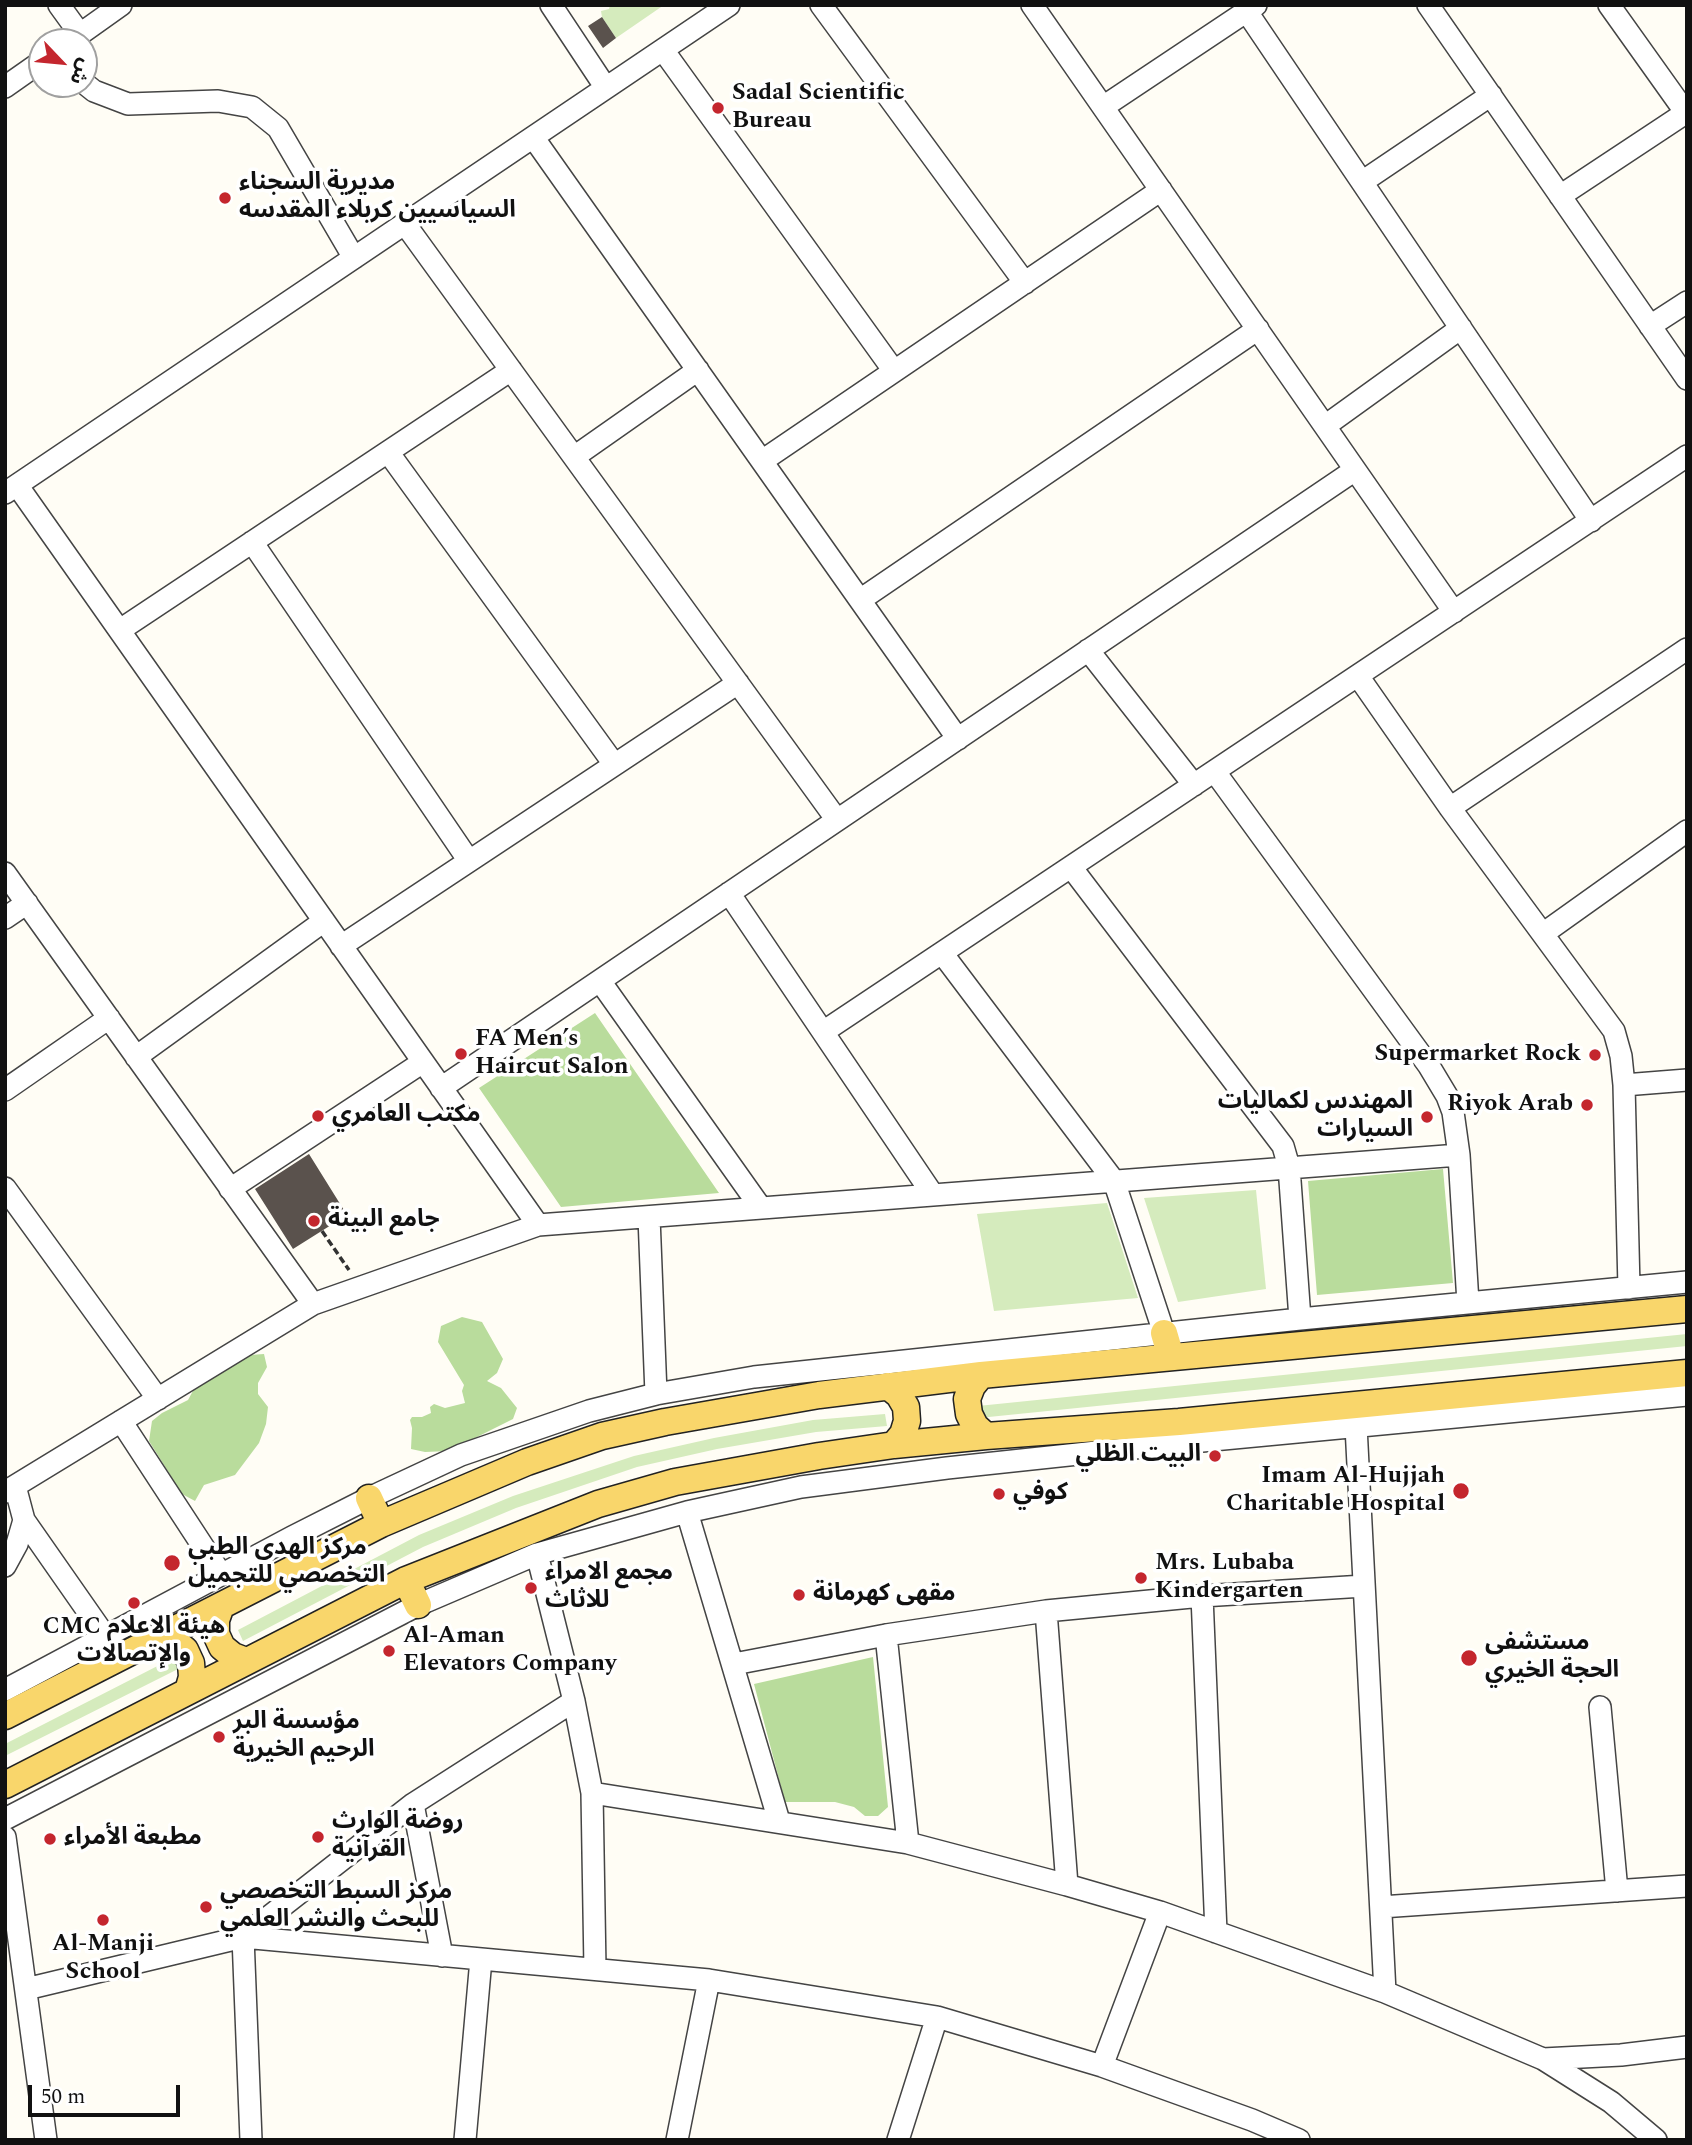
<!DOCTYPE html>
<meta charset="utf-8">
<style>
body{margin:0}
#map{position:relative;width:1692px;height:2145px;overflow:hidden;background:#fffdf5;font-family:Spectral,"Noto Sans Arabic",serif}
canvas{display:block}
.frame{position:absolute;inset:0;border:7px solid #111;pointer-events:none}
.north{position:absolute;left:28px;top:28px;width:70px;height:70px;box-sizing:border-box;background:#fff;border:2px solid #a0a0a0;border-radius:50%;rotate:116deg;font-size:19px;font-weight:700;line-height:28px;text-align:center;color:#111}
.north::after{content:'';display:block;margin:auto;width:24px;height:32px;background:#c4262e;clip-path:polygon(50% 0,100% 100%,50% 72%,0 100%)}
.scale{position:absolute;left:28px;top:2085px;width:152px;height:32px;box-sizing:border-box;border:4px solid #111;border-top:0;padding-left:9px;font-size:21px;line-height:24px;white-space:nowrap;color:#111;-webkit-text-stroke:5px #fff;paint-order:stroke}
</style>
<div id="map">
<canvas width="1692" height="2145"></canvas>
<div class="frame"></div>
<div class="north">ش</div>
<div class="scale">50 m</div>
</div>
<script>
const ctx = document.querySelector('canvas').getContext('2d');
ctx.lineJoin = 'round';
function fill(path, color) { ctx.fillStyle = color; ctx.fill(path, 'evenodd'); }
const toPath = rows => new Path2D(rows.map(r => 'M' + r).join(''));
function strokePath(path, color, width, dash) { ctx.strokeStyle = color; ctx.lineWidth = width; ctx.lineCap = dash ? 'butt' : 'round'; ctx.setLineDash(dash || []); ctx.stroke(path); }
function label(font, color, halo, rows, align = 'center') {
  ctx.font = font + ' Spectral,"Noto Sans Arabic",serif'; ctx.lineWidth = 7; ctx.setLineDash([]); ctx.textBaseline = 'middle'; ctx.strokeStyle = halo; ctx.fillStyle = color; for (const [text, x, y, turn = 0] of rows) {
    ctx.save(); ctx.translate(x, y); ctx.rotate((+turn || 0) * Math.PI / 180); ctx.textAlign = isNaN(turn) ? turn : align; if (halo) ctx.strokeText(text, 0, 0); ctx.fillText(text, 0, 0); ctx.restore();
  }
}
fill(toPath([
 [610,5,664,5,616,38,602,17,601,11,609,9],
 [1256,1190,1266,1289,1178,1302,1144,1198],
 [1107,1203,1138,1298,994,1311,977,1214],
 [1687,1334,1687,1346,969,1419,968,1407],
 [885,1414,887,1426,816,1432,717,1449,637,1467,516,1508,423,1547,243,1641,238,1630,419,1535,513,1496,634,1456,714,1438,813,1420],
 [177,1656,182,1667,5,1756,5,1744]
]), '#d5ebbd');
fill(toPath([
 [595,1013,719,1193,561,1207,479,1088],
 [1443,1169,1453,1283,1317,1295,1308,1181],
 [462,1317,482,1322,503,1359,497,1373,487,1381,501,1388,517,1408,513,1419,449,1451,425,1452,411,1449,412,1428,410,1420,412,1417,422,1417,431,1413,430,1407,434,1404,445,1408,465,1403,462,1391,464,1385,438,1342,441,1326],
 [264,1354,267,1367,258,1383,258,1394,268,1407,266,1424,259,1443,235,1475,204,1485,195,1501,182,1494,149,1441,152,1421,162,1413,188,1400,194,1389,234,1363,250,1355],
 [873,1657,888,1807,878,1816,865,1816,854,1807,835,1802,785,1802,754,1684]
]), '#b9dc9c');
fill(toPath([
 [602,17,616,38,603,48,588,26],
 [309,1154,347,1215,293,1249,255,1189]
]), '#5a524d');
const minor = toPath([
 [59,5,80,34],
 [551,5,606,88],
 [821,5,1025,283],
 [1032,5,1454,612],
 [1428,5,1687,379],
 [1609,5,1686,113],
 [1247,12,1591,521],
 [69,42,121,5],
 [663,50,894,371],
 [84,83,94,91,128,104,218,101,252,107,278,128,354,258],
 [5,87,42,61],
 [1103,107,1256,5],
 [533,137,958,739],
 [1362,182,1491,95],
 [1560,196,1687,112],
 [405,224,837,820],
 [1650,326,1687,302],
 [1325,426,1461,328],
 [388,452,614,764],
 [574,457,698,370],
 [762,461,1161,190],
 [17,485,538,1225],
 [5,493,729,5],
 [252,542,469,861],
 [860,600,1258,329],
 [120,630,511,370],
 [1088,650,1194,785],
 [1358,676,1450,808,1614,1031,1621,1056,1624,1085,1629,1288],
 [1215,772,1429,1066,1447,1096,1453,1112,1459,1155,1468,1303],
 [1450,808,1687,649],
 [1071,867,1283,1146,1289,1167,1300,1319],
 [5,873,313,1304],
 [729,893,933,1195],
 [5,918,27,903],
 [1544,933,1687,831],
 [341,946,738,683],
 [942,953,1114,1181,1164,1333],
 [600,981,761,1208],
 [823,1032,1687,456],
 [136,1057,324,921],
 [1624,1085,1687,1080],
 [441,1088,1355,470],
 [5,1090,109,1018],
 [5,1188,158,1399],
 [230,1189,423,1062],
 [649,1217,656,1394],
 [121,1421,221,1574],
 [1356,1426,1385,1992],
 [5,1492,313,1304,538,1225,1459,1155],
 [687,1512,779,1821],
 [24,1520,105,1636],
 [537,1554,574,1701,592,1793,595,1969],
 [5,1566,17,1544,24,1520,15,1486],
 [1202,1596,1216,1932],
 [1046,1611,1067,1885],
 [886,1635,908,1843],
 [734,1664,886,1635,1046,1611,1202,1596,1364,1586],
 [5,1690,292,1537,369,1498,461,1455,589,1411,656,1394,754,1377,1300,1319,1687,1282],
 [1600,1707,1617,1891],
 [592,1793,908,1843,1067,1885,1160,1912,1385,1992,1543,2059,1611,2102,1656,2140],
 [413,1804,442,1956],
 [5,1819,418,1605,537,1554,687,1512,801,1487,947,1468,1181,1443,1687,1395],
 [5,1837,46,2140],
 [1381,1907,1687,1886],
 [26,1989,243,1937,709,1980,937,2017,1102,2066,1252,2120,1299,2140],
 [1543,2059,1621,2055,1687,2047],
 [1102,2066,1160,1912],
 [251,2140,243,1937,413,1804,574,1701],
 [465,2140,481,1959],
 [677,2140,709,1980],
 [898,2140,937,2017]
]);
const major = toPath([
 [1164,1333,1171,1357],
 [981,1375,972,1386,967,1399,969,1414,975,1426,986,1436],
 [888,1386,899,1395,906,1407,907,1421,903,1434,894,1445],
 [369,1498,381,1524],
 [406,1580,418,1605],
 [221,1606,216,1620,216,1634,222,1647,233,1656,246,1661],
 [161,1637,174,1641,185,1650,191,1663,192,1677,188,1691],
 [5,1716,381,1524,527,1462,602,1436,665,1422,819,1395,981,1375,1687,1309],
 [5,1785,406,1580,598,1504,675,1482,819,1456,894,1445,986,1436,1179,1422,1687,1373]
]);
strokePath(minor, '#444', 24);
strokePath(major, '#222', 29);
strokePath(toPath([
 [322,1231,349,1270]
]), '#333', 3.5, [7, 3.5]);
strokePath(minor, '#fff', 21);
strokePath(major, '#f9d66b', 26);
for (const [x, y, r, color] of [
 [718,108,7,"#c4262e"],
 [225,198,7,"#c4262e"],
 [461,1054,7,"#c4262e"],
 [1595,1055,7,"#c4262e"],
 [1587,1105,7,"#c4262e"],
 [318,1116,7,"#c4262e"],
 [1427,1117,7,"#c4262e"],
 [314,1221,7,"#c4262e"],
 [1215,1456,7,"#c4262e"],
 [1461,1491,9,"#c4262e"],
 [999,1494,7,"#c4262e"],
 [172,1563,9,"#c4262e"],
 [1141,1578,7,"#c4262e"],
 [531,1588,7,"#c4262e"],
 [799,1595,7,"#c4262e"],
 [134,1603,7,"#c4262e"],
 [389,1651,7,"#c4262e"],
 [1469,1658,9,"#c4262e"],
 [219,1737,7,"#c4262e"],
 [318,1837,7,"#c4262e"],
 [50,1839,7,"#c4262e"],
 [206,1907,7,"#c4262e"],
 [103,1920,7,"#c4262e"]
]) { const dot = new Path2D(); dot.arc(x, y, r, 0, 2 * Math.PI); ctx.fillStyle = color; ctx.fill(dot); strokePath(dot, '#fff', 2.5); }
label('bold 24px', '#111', '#fff', [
 ["Sadal Scientific",732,94],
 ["Bureau",732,122],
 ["مديرية السجناء",239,184],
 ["السياسيين كربلاء المقدسه",239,212],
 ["FA Men’s",475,1040],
 ["Haircut Salon",475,1068],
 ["Supermarket Rock",1581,1055,"right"],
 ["المهندس لكماليات",1413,1103,"right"],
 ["السيارات",1413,1131,"right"],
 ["Riyok Arab",1573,1105,"right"],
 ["مكتب العامري",332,1116],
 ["جامع البينة",328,1221],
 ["البيت الظلي",1201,1456,"right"],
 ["Imam Al-Hujjah",1445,1477,"right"],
 ["Charitable Hospital",1445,1505,"right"],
 ["كوفي",1013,1494],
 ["مركز الهدى الطبي",188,1549],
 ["التخصصي للتجميل",188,1577],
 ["Mrs. Lubaba",1155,1564],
 ["Kindergarten",1155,1592],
 ["مجمع الامراء",545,1574],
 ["للاثاث",545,1602],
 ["مقهى كهرمانة",813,1595],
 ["CMC هيئة الاعلام",134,1628,"center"],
 ["والإتصالات",134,1656,"center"],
 ["Al-Aman",403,1637],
 ["Elevators Company",403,1665],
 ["مستشفى",1485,1644],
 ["الحجة الخيري",1485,1672],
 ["مؤسسة البر",233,1723],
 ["الرحيم الخيرية",233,1751],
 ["روضة الوارث",332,1823],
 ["القرآنية",332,1851],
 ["مطبعة الأمراء",64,1839],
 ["مركز السبط التخصصي",220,1893],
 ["للبحث والنشر العلمي",220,1921],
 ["Al-Manji",103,1945,"center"],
 ["School",103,1973,"center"]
], 'left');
</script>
